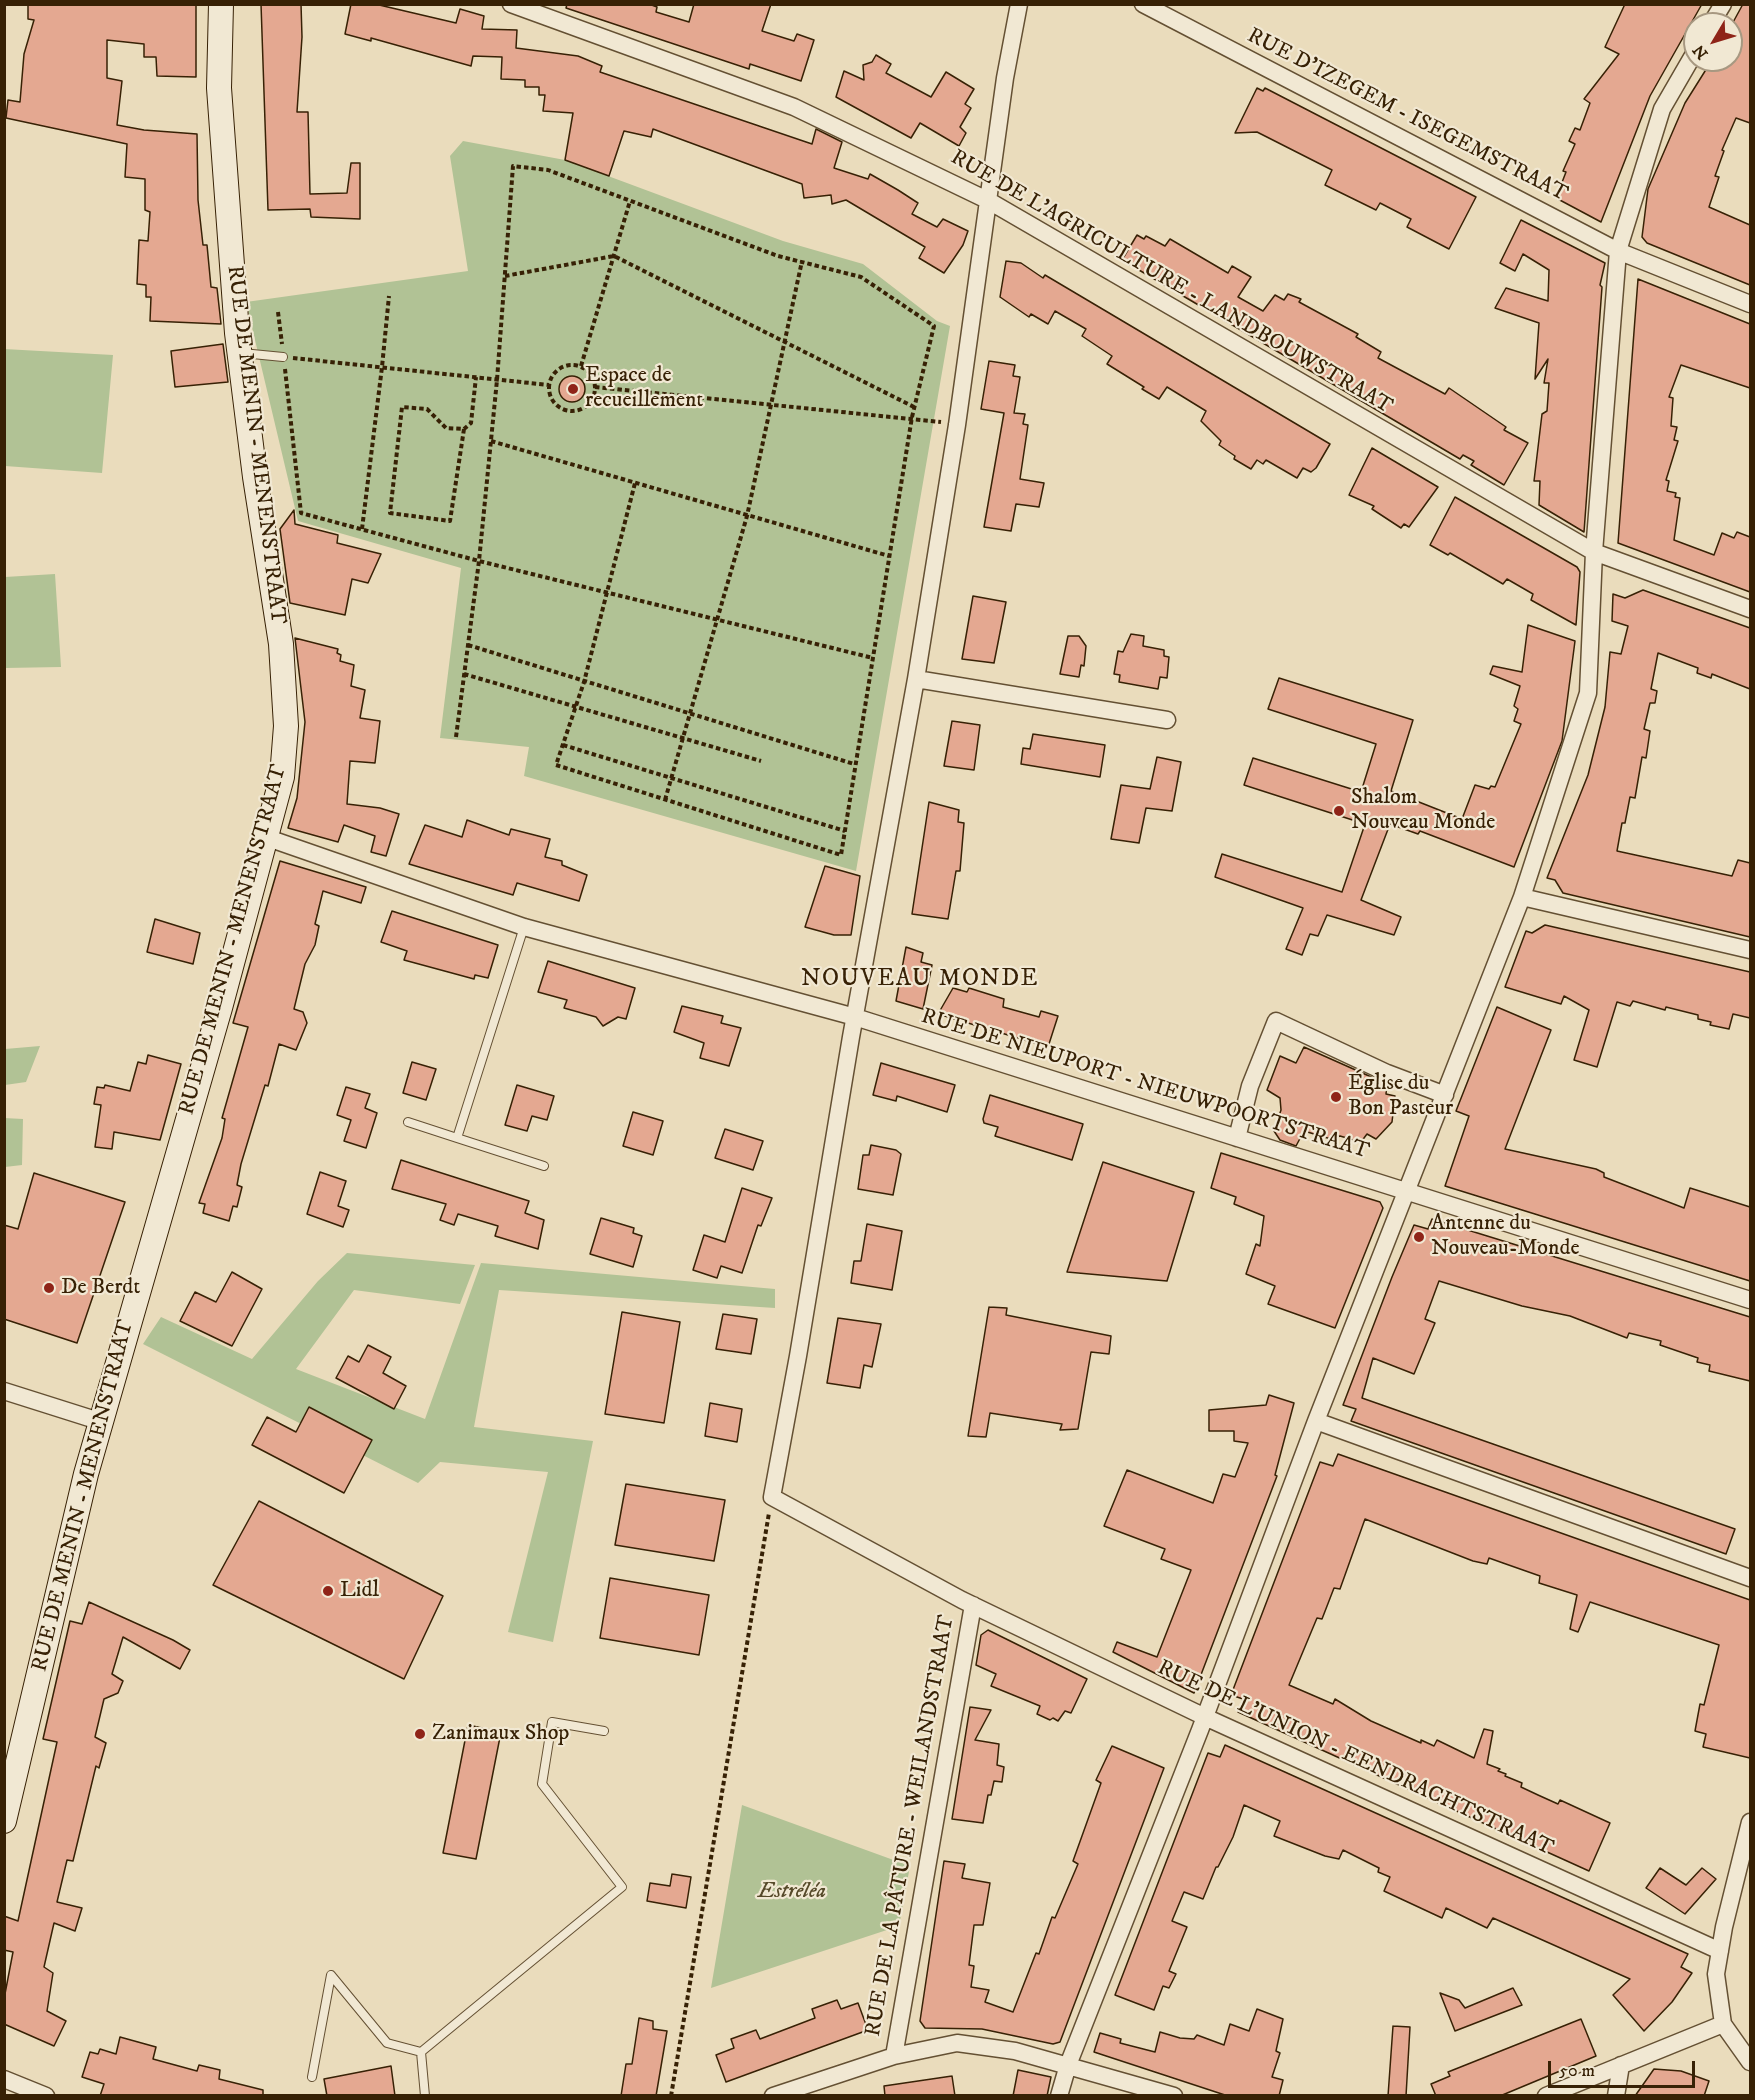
<!DOCTYPE html>
<meta charset="utf-8">
<style>
body{margin:0}
#map{position:relative;width:1755px;height:2100px;overflow:hidden;background:#eadcbc;font-family:"IM FELL DW Pica",serif}
canvas{display:block}
.frame{position:absolute;inset:0;border:6px solid #372105;pointer-events:none}
.north{position:absolute;left:1683px;top:12px;width:60px;height:60px;box-sizing:border-box;background:#f1e8d3;border:2px solid #a79881;border-radius:50%;rotate:232deg;font-size:16px;font-weight:700;line-height:24px;text-align:center;color:#372105}
.north::after{content:'';display:block;margin:auto;width:21px;height:27px;background:#8f2418;clip-path:polygon(50% 0,100% 100%,50% 72%,0 100%)}
.scale{position:absolute;left:1548px;top:2061px;width:147px;height:27px;box-sizing:border-box;border:3px solid #372105;border-top:0;padding-left:8px;font-size:18px;line-height:21px;white-space:nowrap;color:#372105;-webkit-text-stroke:4px #f1e8d3;paint-order:stroke}
</style>
<div id="map">
<canvas width="1755" height="2100"></canvas>
<div class="frame"></div>
<div class="north">N</div>
<div class="scale">50 m</div>
</div>
<script>
const ctx = document.querySelector('canvas').getContext('2d');
ctx.lineJoin = 'round';
function fill(path, color) { ctx.fillStyle = color; ctx.fill(path, 'evenodd'); }
const toPath = rows => new Path2D(rows.map(r => 'M' + r).join(''));
function strokePath(path, color, width, dash) { ctx.strokeStyle = color; ctx.lineWidth = width; ctx.lineCap = dash ? 'butt' : 'round'; ctx.setLineDash(dash || []); ctx.stroke(path); }
function label(font, color, halo, rows, align = 'center') {
  ctx.font = font + ' "IM FELL DW Pica",serif'; ctx.lineWidth = 4.5; ctx.setLineDash([]); ctx.textBaseline = 'middle'; ctx.strokeStyle = halo; ctx.fillStyle = color; for (const [text, x, y, turn = 0] of rows) {
    ctx.save(); ctx.translate(x, y); ctx.rotate((+turn || 0) * Math.PI / 180); ctx.textAlign = isNaN(turn) ? turn : align; if (halo) ctx.strokeText(text, 0, 0); ctx.fillText(text, 0, 0); ctx.restore();
  }
}
fill(toPath([
 [463,141,565,160,783,241,863,264,937,321,950,326,856,871,524,776,529,747,440,738,461,568,298,521,246,302,468,271,450,156],
 [4,349,113,355,102,473,5,466],
 [55,574,61,667,5,668,5,577],
 [40,1046,26,1082,5,1085,5,1049],
 [4,1118,23,1119,22,1165,5,1167],
 [347,1253,475,1265,460,1304,354,1290,296,1369,425,1419,481,1263,775,1289,775,1308,499,1290,474,1427,593,1441,553,1642,508,1632,548,1472,440,1462,418,1483,143,1344,161,1317,252,1359,318,1281],
 [742,1805,910,1866,899,1926,711,1988]
]), '#b1c295');
const building = toPath([
 [28,4,196,4,196,77,157,76,156,57,144,57,144,44,107,40,107,78,122,81,117,125,144,130,197,134,198,200,203,245,207,245,211,287,217,288,221,324,150,321,151,297,146,297,146,285,137,284,139,240,148,241,150,212,145,210,145,179,125,177,127,144,6,118,8,100,20,102,24,54,34,20,28,19,28,4],
 [261,4,301,4,302,37,297,112,308,112,310,194,347,193,351,163,360,163,360,219,311,217,310,209,268,210,261,4],
 [351,4,375,4,456,23,460,9,484,16,482,29,517,30,516,48,578,56,602,66,600,72,812,144,816,129,842,142,834,168,868,179,870,174,898,190,918,203,912,214,937,227,943,219,968,231,963,245,944,273,919,258,925,247,846,200,832,204,831,195,804,198,802,184,653,129,651,137,624,131,609,176,565,160,573,113,543,111,545,95,539,95,539,87,525,87,525,80,501,79,502,57,473,56,471,66,371,38,371,41,345,34,351,4],
 [567,4,649,4,657,7,656,12,689,22,694,4,771,4,762,31,794,41,797,34,814,40,801,81,750,64,749,69,566,8,567,4],
 [1625,4,1702,4,1650,96,1601,222,1556,198,1566,172,1563,171,1575,144,1569,141,1575,128,1580,130,1590,103,1584,99,1619,54,1605,47,1625,4],
 [1743,4,1750,4,1750,123,1736,118,1722,150,1724,151,1715,176,1719,177,1709,207,1750,225,1750,285,1647,243,1642,237,1648,189,1685,103,1712,60,1731,60,1731,26,1743,4],
 [876,55,891,64,886,73,931,97,946,72,974,89,965,104,971,108,960,127,966,133,959,146,920,123,911,138,836,97,844,71,864,80,863,65,872,62,876,55],
 [1257,88,1263,91,1265,88,1476,197,1449,249,1407,227,1411,219,1380,203,1376,210,1325,185,1332,170,1257,132,1235,133,1257,88],
 [1521,220,1605,263,1600,285,1602,287,1584,532,1539,505,1540,481,1534,481,1542,414,1547,411,1549,383,1544,383,1548,359,1535,379,1539,323,1495,308,1506,288,1548,301,1549,270,1523,254,1515,271,1500,263,1521,220],
 [1137,235,1144,239,1146,236,1165,246,1170,239,1228,273,1232,266,1251,277,1238,297,1263,311,1275,295,1284,300,1288,294,1301,299,1299,302,1358,334,1356,337,1381,352,1378,358,1445,394,1449,388,1506,427,1504,430,1528,443,1504,485,1471,465,1474,461,1463,455,1460,459,1122,260,1137,235],
 [1006,261,1021,263,1043,278,1045,275,1330,444,1316,468,1311,472,1303,468,1297,478,1266,460,1263,464,1257,460,1251,469,1234,459,1235,456,1219,445,1221,441,1201,421,1206,411,1167,387,1159,399,1142,389,1144,387,1107,364,1112,356,1082,336,1086,329,1055,311,1048,324,1031,314,1029,317,1000,297,1006,261],
 [1638,279,1750,324,1750,388,1681,365,1669,397,1673,398,1671,426,1677,427,1674,440,1678,441,1666,480,1669,481,1667,491,1676,493,1675,497,1680,498,1674,540,1714,555,1722,533,1734,538,1737,532,1750,537,1750,592,1618,543,1638,279],
 [223,344,228,382,175,387,171,351,223,344],
 [989,361,1015,365,1013,376,1020,377,1014,413,1025,414,1023,424,1028,425,1020,479,1044,483,1039,507,1016,504,1011,531,984,527,1004,413,981,409,989,361],
 '559 389a13 13 0 1 1 26 0a13 13 0 1 1-26 0Z',
 [1372,448,1438,487,1409,527,1404,524,1401,528,1372,509,1374,506,1349,495,1372,448],
 [1455,497,1577,567,1580,572,1576,625,1531,600,1533,594,1507,579,1503,584,1450,553,1448,555,1430,545,1455,497],
 [294,510,295,524,338,535,337,543,381,554,368,583,352,579,345,615,290,603,280,529,294,510],
 [1643,590,1750,628,1750,689,1712,674,1711,678,1697,673,1698,668,1658,653,1651,689,1657,691,1655,703,1650,703,1644,729,1650,731,1646,758,1642,757,1635,798,1630,797,1625,823,1622,823,1617,851,1732,876,1738,860,1750,863,1750,937,1563,893,1555,880,1547,878,1588,775,1605,707,1610,652,1621,654,1628,626,1612,621,1613,594,1625,598,1643,590],
 [973,596,1006,602,994,663,962,659,973,596],
 [1528,625,1575,641,1562,741,1514,867,1420,831,1418,834,1390,824,1361,900,1401,917,1394,935,1327,915,1318,936,1310,934,1302,955,1286,949,1303,908,1215,877,1222,854,1342,892,1365,824,1244,785,1253,758,1361,792,1376,744,1268,709,1279,678,1413,720,1391,791,1462,819,1475,785,1489,789,1491,786,1495,787,1521,724,1514,721,1518,709,1514,706,1520,686,1490,674,1493,666,1522,672,1528,625],
 [1131,634,1144,636,1143,646,1164,650,1164,656,1169,657,1167,678,1160,677,1158,689,1119,682,1120,675,1114,674,1118,651,1123,652,1131,634],
 [1068,636,1079,636,1086,646,1084,666,1081,665,1079,677,1060,674,1068,636],
 [295,638,338,649,337,653,341,655,340,661,354,665,351,686,365,690,360,718,380,721,375,763,350,761,347,804,380,808,399,814,386,856,371,852,375,836,344,825,338,842,288,828,297,798,305,722,295,638],
 [952,721,980,725,974,770,944,766,952,721],
 [1033,734,1105,745,1100,777,1021,764,1023,748,1030,749,1033,734],
 [1157,757,1181,762,1172,811,1146,808,1139,843,1111,839,1121,785,1150,789,1157,757],
 [929,802,959,810,958,822,964,823,960,871,956,871,948,919,912,914,929,802],
 [467,820,509,835,511,829,550,839,545,857,562,861,562,865,587,875,579,901,517,883,513,895,409,864,425,825,462,837,467,820],
 [280,861,366,887,361,903,323,891,315,924,319,926,315,945,305,964,294,1009,303,1012,307,1023,296,1050,279,1044,268,1086,265,1085,241,1164,237,1185,242,1187,237,1207,233,1206,229,1221,203,1213,205,1204,199,1203,222,1138,225,1119,222,1118,248,1027,233,1023,280,861],
 [825,866,860,876,851,935,834,935,805,927,825,866],
 [392,911,498,945,488,978,475,975,474,979,404,960,407,951,381,942,392,911],
 [155,919,200,933,193,964,147,952,155,919],
 [1545,925,1750,972,1750,1018,1733,1014,1729,1029,1710,1025,1711,1022,1698,1019,1698,1015,1666,1007,1665,1010,1633,1001,1630,1006,1617,1002,1597,1067,1574,1060,1589,1010,1564,996,1561,1004,1505,987,1526,931,1532,933,1545,925],
 [906,947,923,953,921,962,932,965,923,1009,896,1001,906,947],
 [548,961,635,988,626,1019,618,1017,603,1026,596,1017,564,1008,567,1000,538,992,548,961],
 [953,988,967,992,969,988,1004,999,1003,1007,1039,1017,1041,1011,1058,1016,1048,1047,938,1014,953,988],
 [682,1006,723,1016,721,1023,741,1028,729,1066,700,1058,704,1043,674,1032,682,1006],
 [1497,1007,1551,1030,1505,1149,1596,1169,1604,1173,1604,1177,1684,1208,1690,1188,1750,1207,1750,1281,1445,1186,1469,1116,1456,1111,1497,1007],
 [1304,1047,1387,1084,1386,1094,1395,1096,1392,1122,1376,1139,1367,1134,1361,1142,1340,1136,1331,1139,1304,1131,1296,1146,1280,1140,1274,1131,1281,1110,1280,1098,1267,1090,1280,1056,1296,1063,1304,1047],
 [148,1055,181,1064,160,1140,114,1132,112,1149,95,1147,101,1105,94,1104,97,1087,104,1088,105,1085,130,1091,138,1062,146,1064,148,1055],
 [412,1062,436,1069,426,1100,403,1093,412,1062],
 [881,1063,955,1085,947,1112,897,1096,896,1101,873,1095,881,1063],
 [517,1085,554,1096,547,1120,532,1116,527,1131,505,1125,517,1085],
 [346,1087,370,1094,365,1108,377,1113,366,1148,344,1141,351,1120,337,1115,346,1087],
 [990,1095,1083,1124,1072,1160,995,1136,998,1127,984,1123,983,1119,990,1095],
 [633,1112,663,1121,653,1155,623,1146,633,1112],
 [725,1129,763,1141,753,1170,715,1158,725,1129],
 [871,1145,896,1150,901,1154,893,1195,858,1189,863,1155,869,1155,871,1145],
 [1221,1153,1380,1202,1383,1208,1335,1328,1268,1304,1275,1286,1246,1274,1256,1244,1260,1246,1264,1216,1234,1204,1236,1197,1211,1188,1221,1153],
 [401,1160,529,1201,525,1213,544,1220,538,1249,495,1236,498,1226,458,1214,454,1225,440,1220,446,1204,392,1189,401,1160],
 [1103,1162,1194,1192,1167,1281,1067,1272,1103,1162],
 [320,1172,346,1181,338,1206,349,1210,343,1227,307,1214,320,1172],
 [34,1173,125,1202,77,1343,4,1319,4,1225,18,1229,34,1173],
 [742,1188,772,1198,761,1226,758,1225,742,1273,721,1266,717,1278,693,1270,704,1235,725,1242,742,1188],
 [601,1218,634,1228,633,1233,642,1236,633,1267,590,1254,601,1218],
 [1432,1219,1750,1317,1750,1381,1709,1371,1710,1365,1697,1362,1698,1358,1660,1345,1661,1341,1629,1333,1627,1338,1570,1316,1522,1306,1439,1281,1425,1319,1435,1323,1414,1374,1373,1358,1362,1398,1735,1529,1726,1554,1351,1421,1356,1409,1343,1405,1392,1277,1414,1225,1428,1229,1432,1219],
 [867,1224,902,1231,892,1290,851,1283,854,1261,861,1261,867,1224],
 [232,1272,262,1289,232,1346,180,1321,195,1292,216,1302,232,1272],
 [989,1307,1007,1308,1006,1315,1111,1336,1109,1354,1091,1352,1078,1429,1060,1430,1062,1424,990,1413,986,1437,968,1436,989,1307],
 [622,1312,680,1322,664,1423,605,1414,622,1312],
 [723,1314,757,1319,751,1354,716,1349,723,1314],
 [838,1318,881,1324,872,1367,864,1365,860,1388,827,1383,838,1318],
 [368,1345,391,1357,383,1373,406,1386,394,1409,336,1378,348,1356,359,1362,368,1345],
 [1269,1395,1294,1403,1275,1475,1277,1476,1194,1693,1113,1652,1117,1642,1157,1657,1191,1570,1161,1559,1165,1549,1104,1526,1127,1470,1213,1503,1223,1474,1235,1477,1248,1443,1234,1441,1234,1431,1209,1431,1209,1410,1266,1405,1269,1395],
 [710,1403,742,1409,737,1442,705,1436,710,1403],
 [309,1407,372,1440,344,1493,252,1445,267,1417,296,1432,309,1407],
 [1338,1454,1750,1600,1750,1758,1703,1747,1706,1734,1695,1731,1700,1704,1704,1705,1719,1645,1590,1602,1578,1632,1570,1629,1577,1595,1539,1583,1540,1576,1503,1563,1489,1558,1487,1564,1473,1561,1365,1519,1340,1589,1334,1588,1322,1619,1317,1618,1289,1685,1333,1704,1335,1699,1371,1721,1421,1743,1421,1740,1434,1746,1437,1740,1474,1758,1484,1729,1493,1731,1487,1764,1500,1769,1498,1771,1506,1774,1505,1776,1522,1783,1521,1787,1538,1795,1558,1804,1560,1800,1610,1823,1589,1871,1238,1712,1243,1699,1231,1695,1320,1462,1333,1466,1338,1454],
 [626,1484,725,1500,714,1561,615,1545,626,1484],
 [259,1501,443,1596,404,1679,213,1585,259,1501],
 [610,1578,709,1595,699,1655,600,1638,610,1578],
 [89,1602,173,1640,190,1650,180,1669,123,1637,112,1674,123,1681,118,1693,104,1699,95,1737,106,1743,99,1768,96,1766,73,1861,67,1860,57,1902,82,1908,75,1931,54,1923,44,1967,53,1973,47,2011,66,2021,54,2046,4,2024,4,1999,13,1952,4,1950,4,1916,18,1921,57,1742,43,1739,70,1621,82,1624,89,1602],
 [988,1630,1087,1679,1071,1713,1065,1711,1058,1721,1053,1718,1050,1720,1037,1714,1040,1706,991,1686,996,1674,976,1665,981,1635,988,1630],
 [970,1707,991,1710,975,1740,999,1744,997,1765,1004,1767,1002,1782,994,1781,991,1795,988,1795,983,1823,952,1819,970,1707],
 [468,1725,501,1732,476,1859,443,1853,468,1725],
 [1225,1745,1688,1954,1681,1967,1692,1973,1672,2002,1644,2031,1613,1995,1630,1979,1493,1918,1487,1928,1446,1908,1442,1918,1384,1891,1390,1877,1378,1872,1379,1868,1343,1850,1339,1859,1325,1856,1274,1836,1280,1821,1244,1805,1233,1837,1218,1867,1216,1867,1203,1899,1184,1892,1172,1921,1187,1927,1169,1971,1176,1974,1169,1988,1163,1986,1154,2010,1115,1995,1208,1753,1220,1757,1225,1745],
 [1112,1746,1164,1768,1060,2042,1053,2044,982,2029,925,2028,920,2021,944,1861,965,1864,962,1878,990,1883,983,1925,974,1925,969,1965,974,1966,971,1987,989,1990,985,2002,1013,2012,1036,1953,1039,1954,1052,1917,1055,1918,1078,1864,1073,1861,1101,1783,1096,1780,1112,1746],
 [1660,1868,1686,1885,1702,1868,1716,1879,1685,1914,1646,1888,1660,1868],
 [672,1874,691,1877,686,1908,647,1901,650,1883,670,1886,672,1874],
 [1513,1988,1522,2005,1455,2031,1440,1993,1459,2000,1465,2008,1513,1988],
 [837,2000,841,2009,858,2003,868,2030,726,2082,716,2055,734,2048,731,2039,756,2030,760,2039,815,2018,812,2009,837,2000],
 [1257,2009,1283,2019,1276,2051,1280,2053,1272,2077,1283,2080,1279,2096,1228,2096,1094,2052,1100,2033,1121,2039,1120,2043,1155,2052,1160,2032,1180,2038,1194,2039,1197,2035,1224,2045,1230,2024,1249,2031,1257,2009],
 [639,2018,653,2021,653,2029,667,2031,656,2096,621,2096,626,2064,632,2064,639,2018],
 [1581,2019,1596,2056,1500,2096,1436,2096,1431,2084,1450,2076,1448,2072,1581,2019],
 [1393,2026,1410,2027,1406,2096,1388,2096,1393,2026],
 [120,2037,156,2047,153,2059,197,2071,199,2065,220,2070,219,2079,263,2090,263,2096,100,2096,104,2084,82,2077,90,2052,98,2054,100,2049,116,2054,120,2037],
 [391,2066,395,2096,327,2096,324,2079,391,2066],
 [1654,2069,1681,2071,1709,2081,1704,2096,1635,2096,1654,2069],
 [1018,2070,1051,2077,1047,2096,1013,2096,1018,2070],
 [952,2076,955,2096,885,2096,884,2086,952,2076]
]);
fill(building, '#e4a891');
strokePath(building, '#372105', 1.5);
const lane = toPath([
 [242,353,283,357],
 [408,1122,457,1138,524,927],
 [457,1138,544,1166],
 [312,2077,331,1975,387,2043,421,2052],
 [425,2096,421,2052,622,1887,542,1784,552,1722,604,1731]
]);
const street = toPath([
 [511,4,794,107,989,201,1594,552,1750,609],
 [1019,4,1005,78,957,425,916,679,851,1037,798,1356,772,1497,962,1600,1205,1717,1720,1951],
 [1143,4,1618,251,1750,304],
 [1711,24,1723,4],
 [916,679,1167,720],
 [265,837,524,927,855,1017,1750,1300],
 [1522,897,1750,950],
 [1237,1138,1250,1086,1276,1021,1387,1073,1445,1095],
 [4,1391,102,1422],
 [1316,1421,1750,1578],
 [1750,1822,1724,1927,1716,1974,1723,2024,1750,2062],
 [894,2056,973,1605],
 [4,2079,46,2096],
 [773,2096,894,2056,957,2043,1015,2051,1174,2096],
 [1059,2096,1068,2065,1200,1730,1316,1421,1522,897,1588,693,1594,552,1618,251,1662,109,1695,52],
 [1546,2096,1723,2024],
 [1616,2096,1621,2065]
]);
const secondary = toPath([
 [4,1821,86,1474,220,1008,282,777,286,726,281,644,255,477,237,333,219,88,221,4]
]);
strokePath(lane, '#645033', 10);
strokePath(street, '#645033', 19);
strokePath(secondary, '#372105', 26);
strokePath(toPath([
 [505,276,614,256,914,407],
 [278,312,282,344],
 [293,358,549,385],
 '549 388a23 23 0 1 1 46 0a23 23 0 1 1-46 0Z',
 [581,366,630,201],
 [285,369,301,513,479,561,873,658],
 [595,387,941,422],
 [464,429,450,521,390,513,402,407,427,409,446,428,464,429,471,423,476,377],
 [491,441,889,556],
 [362,529,382,367,389,296],
 [468,645,854,764],
 [464,674,761,761],
 [456,737,479,561,497,380,513,166,548,170,778,256,861,277,934,326,912,417,841,855,556,765,584,682,635,483],
 [563,745,845,831],
 [665,800,747,516,802,261],
 [671,2096,769,1513]
]), '#372105', 4, [4.5, 3]);
strokePath(lane, '#f1e8d3', 8);
strokePath(street, '#f1e8d3', 16);
strokePath(secondary, '#f1e8d3', 24);
for (const [x, y, r, color] of [
 [573,389,6,"#8f2418"],
 [1339,811,6,"#8f2418"],
 [1336,1097,6,"#8f2418"],
 [1419,1237,6,"#8f2418"],
 [49,1288,6,"#8f2418"],
 [328,1591,6,"#8f2418"],
 [420,1734,6,"#8f2418"]
]) { const dot = new Path2D(); dot.arc(x, y, r, 0, 2 * Math.PI); ctx.fillStyle = color; ctx.fill(dot); strokePath(dot, '#f1e8d3', 2); }
label('22px', '#372105', '#f1e8d3', [
 ["RUE D'IZEGEM - ISEGEMSTRAAT",1407,116,27],
 ["RUE DE L'AGRICULTURE - LANDBOUWSTRAAT",1171,283,30],
 ["RUE DE MENIN - MENENSTRAAT",255,445,83],
 ["RUE DE MENIN - MENENSTRAAT",234,940,-75],
 ["RUE DE NIEUPORT - NIEUWPOORTSTRAAT",1145,1085,17],
 ["RUE DE MENIN - MENENSTRAAT",84,1496,-76],
 ["RUE DE L'UNION - EENDRACHTSTRAAT",1355,1759,25],
 ["RUE DE LA PÂTURE - WEILANDSTRAAT",911,1826,-80]
]);
label('22px', '#372105', '#f1e8d3', [
 ["Espace de",585,376],
 ["recueillement",585,401],
 ["Shalom",1351,798],
 ["Nouveau Monde",1351,823],
 ["Église du",1348,1084],
 ["Bon Pasteur",1348,1109],
 ["Antenne du",1431,1224],
 ["Nouveau-Monde",1431,1249],
 ["De Berdt",61,1288],
 ["Lidl",340,1591],
 ["Zanimaux Shop",432,1734]
], 'left');
label('italic 22px', '#564929', '#f1e8d3', [
 ["Estréléa",792,1892]
]);
ctx.letterSpacing = '1.5px';
label('24px', '#372105', '#f1e8d3', [
 ["NOUVEAU MONDE",920,980]
]);
ctx.letterSpacing = '0px';
</script>
